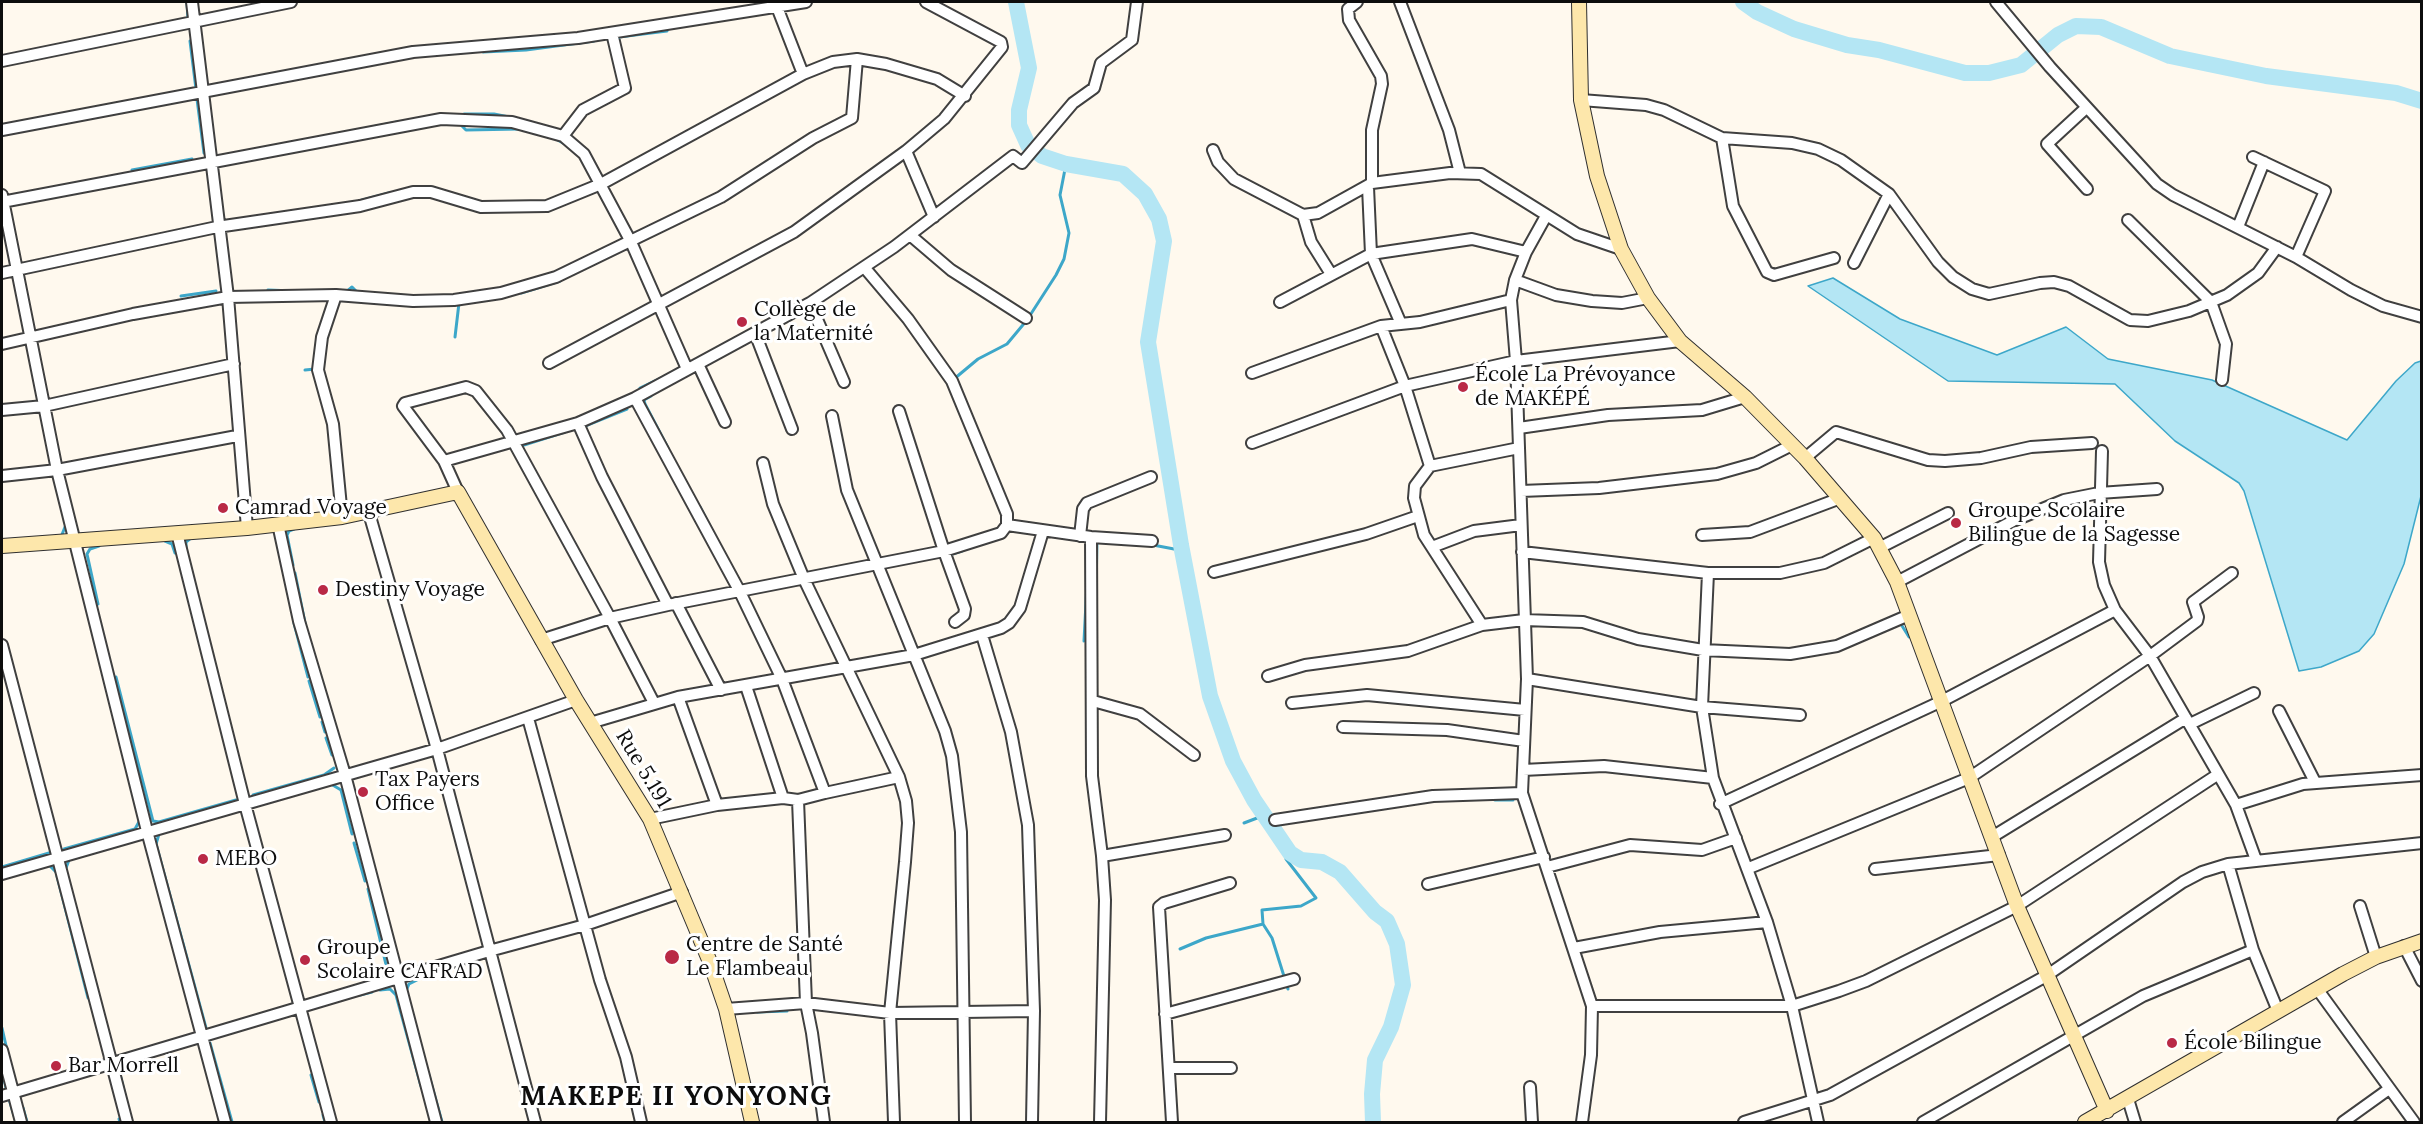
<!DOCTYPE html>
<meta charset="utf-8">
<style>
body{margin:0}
#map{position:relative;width:2423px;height:1124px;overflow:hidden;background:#fff9ee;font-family:Lora,serif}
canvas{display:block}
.frame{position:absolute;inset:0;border:3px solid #0d0d0d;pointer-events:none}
</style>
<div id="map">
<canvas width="2423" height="1124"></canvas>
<div class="frame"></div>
</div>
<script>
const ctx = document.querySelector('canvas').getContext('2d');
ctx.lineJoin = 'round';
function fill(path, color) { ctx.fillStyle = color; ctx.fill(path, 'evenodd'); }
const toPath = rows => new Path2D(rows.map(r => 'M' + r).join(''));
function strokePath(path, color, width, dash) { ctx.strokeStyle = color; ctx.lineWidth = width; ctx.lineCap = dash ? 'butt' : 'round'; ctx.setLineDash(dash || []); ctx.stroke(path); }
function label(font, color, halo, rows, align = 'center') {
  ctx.font = font + ' Lora,serif'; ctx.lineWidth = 6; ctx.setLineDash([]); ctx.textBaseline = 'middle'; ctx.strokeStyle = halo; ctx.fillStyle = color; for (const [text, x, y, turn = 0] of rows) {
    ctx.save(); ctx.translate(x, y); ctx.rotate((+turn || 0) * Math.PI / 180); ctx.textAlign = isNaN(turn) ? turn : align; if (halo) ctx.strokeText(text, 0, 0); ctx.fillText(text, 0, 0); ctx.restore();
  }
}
const water = toPath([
 [1833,278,1900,319,1997,355,2066,327,2108,359,2212,380,2347,440,2396,381,2415,363,2421,361,2421,496,2404,564,2374,634,2359,651,2321,667,2299,671,2244,491,2239,483,2175,441,2115,384,1948,381,1808,286,1833,278]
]);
fill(water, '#b4e6f4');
strokePath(water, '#3da7c9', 1.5);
strokePath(toPath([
 [187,2,188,20],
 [618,40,619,37,667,31],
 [190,41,196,89],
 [483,52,526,50,594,41],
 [197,99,204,153],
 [464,114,494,114,514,118],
 [460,124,466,130,520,129],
 [372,127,397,122],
 [552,137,565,144],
 [132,170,192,159],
 [359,201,389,193],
 [268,290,294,291],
 [345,293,352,287,358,293],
 [521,293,560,281],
 [181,296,216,291],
 [589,336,609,325],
 [455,337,459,303],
 [305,370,315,369],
 [954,379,978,359,1007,344,1027,320,1056,275,1064,259,1069,233,1060,195,1066,164],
 [640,388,661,378],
 [651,396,644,400,645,404,668,448],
 [585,426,627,409],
 [524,445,565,432],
 [700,507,714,534],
 [61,537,65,527],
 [165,541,172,544,175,553],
 [1153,545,1174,549,1181,545],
 [186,549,186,542,191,538],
 [952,554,962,551],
 [293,565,287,535,289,531,294,529],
 [295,573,306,628],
 [1096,590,1097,541],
 [98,604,87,554,90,549,99,546],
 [1899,621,1909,637],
 [294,623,308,677],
 [1084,641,1087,583],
 [116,677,153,821,159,822,236,800],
 [309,681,320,717],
 [322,722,325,732],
 [326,738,332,755],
 [1642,775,1662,778],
 [331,784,341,790,352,834],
 [253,795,324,775,334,768],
 [1495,800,1513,800],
 [1244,823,1265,815],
 [159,834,156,844,206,1028],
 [354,843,365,881],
 [1285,847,1286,859,1316,898,1301,906,1262,910,1263,924,1272,938,1288,989],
 [64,849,135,829,140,820],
 [49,865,56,872],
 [2,867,49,853],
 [66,868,69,860],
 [57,876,88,998],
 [368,889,388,973],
 [1180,949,1206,938,1263,924],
 [380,990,390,989,396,995,421,1086],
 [406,991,409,984,417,980],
 [360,995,372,992],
 [757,1012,787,1011],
 [2,1028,7,1050],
 [210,1043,232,1122],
 [2,1070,6,1088],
 [119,1070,127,1103],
 [428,1072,442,1122],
 [311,1075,319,1102],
 [9,1099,16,1122],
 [23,1108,27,1122],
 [323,1115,325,1122],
 [119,1119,120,1122]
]), '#3da7c9', 3);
strokePath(toPath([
 [1016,2,1029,68,1019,110,1019,125,1028,145,1042,156,1066,164,1123,174,1145,194,1159,219,1164,241,1148,342,1181,545,1210,696,1233,761,1254,800,1290,853,1301,860,1322,862,1340,872,1375,912,1387,921,1397,944,1403,985,1391,1027,1375,1060,1372,1094,1373,1122],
 [1743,2,1757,12,1794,29,1847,45,1879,50,1965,73,1989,73,2021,65,2058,35,2076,26,2101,27,2170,56,2266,76,2396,93,2422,101]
]), '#b4e6f4', 16);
const street = toPath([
 [192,2,228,297,247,528],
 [1357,2,1348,9,1349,20,1381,76,1382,84,1372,130,1372,183],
 [1400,2,1449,130,1460,173],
 [1996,2,2050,67,2157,184,2173,195,2296,257,2351,290,2383,306,2422,317],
 [777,7,803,74],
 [2,61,291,2],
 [1581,100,1646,105,1664,110,1722,138,1792,143,1818,149,1841,160,1889,194,1938,262,1953,277,1972,289,1989,294,2040,283,2054,282,2069,286,2130,320,2148,321,2189,311,2227,295,2258,273,2277,247],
 [2086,108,2047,144,2087,189],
 [2,130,413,52,578,38,806,2],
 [563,136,583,110,625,88,612,33],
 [1722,138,1733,206,1767,272,1774,275,1834,258],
 [1213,150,1218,162,1234,179,1303,215,1318,213,1372,183,1450,173,1481,174,1577,234,1621,249],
 [906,151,934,217],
 [2253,157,2325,191,2296,257],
 [1368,187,1371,254,1401,324],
 [2,195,57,470,147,831,225,1122],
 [2,202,441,119,512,122,563,136,584,154,631,242,687,369],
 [1303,215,1311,242,1331,274],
 [1546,216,1526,252,1515,280,1511,300,1516,361,1527,679,1522,793,1592,1006,1591,1055,1582,1122],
 [2128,220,2211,302,2226,344,2222,380],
 [2238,227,2264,162],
 [910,235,951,270,1026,318],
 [1854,263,1889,194],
 [864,267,908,319,952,381,1007,514,1007,525,1001,533,944,551,965,609,964,615,955,622],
 [2,273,217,227,360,206,413,192,431,192,481,207,547,206,601,184,803,74,833,62,857,59,886,64,937,79,965,96],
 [1515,280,1556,295,1592,301,1622,303,1648,298],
 [336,295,322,337,318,370,333,424,342,517],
 [1280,302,1371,254,1472,239,1526,252],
 [810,303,844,382],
 [1381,326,1405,386,1430,466,1415,486,1414,498,1424,535,1482,625],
 [755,333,792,429],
 [2,344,133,314,228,297,336,295,413,301,454,300,501,293,556,277,721,197,813,138,852,118,857,59],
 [549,363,794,232,906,151,944,119,1002,47,1001,42,926,2],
 [698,364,725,422],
 [1252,373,1381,326,1420,322,1511,300],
 [635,398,740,592,782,679,825,793,798,800,783,798,717,805,650,819],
 [2,410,44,406,234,364],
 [832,416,847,490,945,731,952,756,961,832,965,1122],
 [578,423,602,477,668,605],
 [1519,428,1608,415,1702,410,1745,397],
 [1252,443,1405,386,1516,361,1680,341],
 [2102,451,2099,562,2104,585,2115,610,2150,656,2236,805,2256,860],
 [1805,458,1836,432,1928,460,1945,461,1981,458,2031,447,2092,443],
 [444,461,578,423,635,398,810,303,894,247,1013,156,1022,163,1073,103,1094,88,1101,63,1132,40,1137,2],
 [763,463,773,504,804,579,899,777,906,801,908,823,905,862,890,1013,894,1122],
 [1430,466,1519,448],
 [2,476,57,470,237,436],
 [1521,491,1599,488,1717,474,1756,463,1792,445],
 [458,492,444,461,403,406,405,403,466,387,476,391,507,430,610,618,654,703],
 [369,513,437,749,535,1122],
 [278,524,299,621,345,775,436,1122],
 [1007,525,1091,537,1152,541],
 [177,533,245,804,331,1122],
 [1702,535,1750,532,1838,499],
 [1080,536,1083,509,1087,503,1151,477],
 [1091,537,1092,776,1102,856,1105,900,1100,1122],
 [1432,547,1474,531,1521,525],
 [1879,548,1948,513],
 [1522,552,1708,573,1780,573,1824,563,1874,538],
 [1214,572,1366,534,1418,516],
 [1708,573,1702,707,1713,778,1767,922,1792,1006,1818,1122],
 [1897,582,2013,521,2064,500,2099,493,2157,489],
 [676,603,721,690],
 [982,635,1011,732,1028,825,1034,1011,1032,1122],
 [541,640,610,618,668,605,944,551,899,411],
 [2,645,127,1122],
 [1268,676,1305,665,1408,651,1482,625,1524,620,1583,622,1638,639,1703,650,1790,654,1837,646,1909,615],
 [1527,679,1702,707,1800,715],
 [746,686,783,798],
 [678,697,717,805],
 [1093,701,1140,714,1194,755],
 [1292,703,1367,695,1525,710],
 [2279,711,2315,782],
 [528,718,600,980,626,1057,641,1122],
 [590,723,678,697,914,655,1001,628,1009,623,1020,608,1043,531],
 [2190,724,2254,693],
 [1343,727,1447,730,1524,741],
 [1523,770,1604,766,1713,778],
 [825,793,899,777],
 [798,800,806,1003,812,1033,824,1122],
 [1720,804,1942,701,2115,610],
 [2236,805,2303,784,2422,775],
 [1275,820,1433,796,1522,793],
 [1992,837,2186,718],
 [1102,856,1225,835],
 [2228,864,2253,950,2278,1011],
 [1547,867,1630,845,1702,850,1736,838],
 [1749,868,1969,778,2150,656,2197,621,2198,617,2193,602,2232,573],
 [1875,869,1999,855],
 [2,874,437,749,576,700],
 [1428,884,1544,857],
 [2360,906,2376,957],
 [2404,946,2422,981],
 [1574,948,1660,932,1767,922],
 [2318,990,2414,1122],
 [1592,1006,1792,1006,1839,991,1866,981,2017,906,2217,775],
 [726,1009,806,1003,890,1013,1034,1011],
 [1165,1014,1294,979],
 [2,1050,21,1122],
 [1170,1068,1231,1068],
 [1530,1087,1532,1122],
 [2,1096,489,951,585,925,682,892],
 [2128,1099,2135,1122],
 [1172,1122,1159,907,1164,903,1230,883],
 [1744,1122,1830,1095,2046,976,2183,882,2202,872,2228,864,2422,843],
 [1923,1122,2143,996,2253,950],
 [2343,1122,2389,1089]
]);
const secondary = toPath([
 [1579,2,1581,100,1597,176,1621,249,1648,298,1680,341,1745,397,1805,458,1874,538,1897,582,2017,906,2107,1111],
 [2,546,247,528,342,517,458,492,576,700,650,819,710,962,726,1009,752,1122],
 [2085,1122,2343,974,2376,957,2422,941]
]);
strokePath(street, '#404040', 14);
strokePath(secondary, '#2f2f2f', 16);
strokePath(street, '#fff', 10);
strokePath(secondary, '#fde7ab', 14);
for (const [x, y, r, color] of [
 [742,322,6,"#b92946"],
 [1463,387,6,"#b92946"],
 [223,508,6,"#b92946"],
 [1956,523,6,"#b92946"],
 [323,590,6,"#b92946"],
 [363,792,6,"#b92946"],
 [203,859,6,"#b92946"],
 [672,957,8,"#b92946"],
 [305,960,6,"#b92946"],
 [2172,1043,6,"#b92946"],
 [56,1066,6,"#b92946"]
]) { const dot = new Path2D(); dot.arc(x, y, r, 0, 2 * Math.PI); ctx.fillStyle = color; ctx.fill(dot); strokePath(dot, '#fff', 2); }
label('21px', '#0d0d0d', '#fff', [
 ["Collège de",754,310],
 ["la Maternité",754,334],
 ["École La Prévoyance",1475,375],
 ["de MAKÉPÉ",1475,399],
 ["Camrad Voyage",235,508],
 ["Groupe Scolaire",1968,511],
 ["Bilingue de la Sagesse",1968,535],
 ["Destiny Voyage",335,590],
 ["Tax Payers",375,780],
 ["Office",375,804],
 ["MEBO",215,859],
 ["Centre de Santé",686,945],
 ["Le Flambeau",686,969],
 ["Groupe",317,948],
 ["Scolaire CAFRAD",317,972],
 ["École Bilingue",2184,1043],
 ["Bar Morrell",68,1066]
], 'left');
label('21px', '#0d0d0d', '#fff', [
 ["Rue 5.191",643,769,59]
]);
ctx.letterSpacing = '1.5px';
label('bold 27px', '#0d0d0d', '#fff', [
 ["MAKEPE II YONYONG",676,1097]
]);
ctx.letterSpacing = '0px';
</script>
